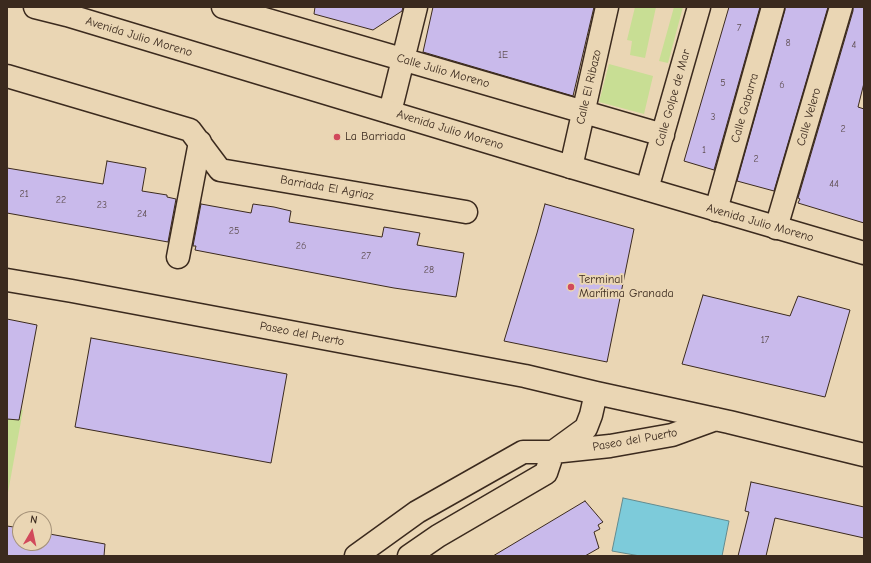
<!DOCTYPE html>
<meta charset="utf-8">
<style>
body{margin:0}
#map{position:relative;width:871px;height:563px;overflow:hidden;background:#ead6b4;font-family:"Comic Neue",sans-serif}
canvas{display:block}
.frame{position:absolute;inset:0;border:8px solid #3b2a1e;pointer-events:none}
.north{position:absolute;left:12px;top:511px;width:40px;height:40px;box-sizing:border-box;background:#ead6b4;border:1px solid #a49178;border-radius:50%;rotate:9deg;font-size:11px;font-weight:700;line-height:16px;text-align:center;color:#3b2a1e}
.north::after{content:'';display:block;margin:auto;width:14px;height:18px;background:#d1495b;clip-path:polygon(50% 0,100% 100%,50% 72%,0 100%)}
</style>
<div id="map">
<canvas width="871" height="563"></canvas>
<div class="frame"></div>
<div class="north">N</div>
</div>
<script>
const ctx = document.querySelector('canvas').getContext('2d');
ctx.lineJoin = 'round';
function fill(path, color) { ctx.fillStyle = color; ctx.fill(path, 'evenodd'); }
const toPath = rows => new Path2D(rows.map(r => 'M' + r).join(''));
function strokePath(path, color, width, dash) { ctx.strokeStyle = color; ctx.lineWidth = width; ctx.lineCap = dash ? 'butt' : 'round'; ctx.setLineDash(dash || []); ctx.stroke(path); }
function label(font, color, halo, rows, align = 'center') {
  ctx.font = font + ' "Comic Neue",sans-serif'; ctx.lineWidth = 4; ctx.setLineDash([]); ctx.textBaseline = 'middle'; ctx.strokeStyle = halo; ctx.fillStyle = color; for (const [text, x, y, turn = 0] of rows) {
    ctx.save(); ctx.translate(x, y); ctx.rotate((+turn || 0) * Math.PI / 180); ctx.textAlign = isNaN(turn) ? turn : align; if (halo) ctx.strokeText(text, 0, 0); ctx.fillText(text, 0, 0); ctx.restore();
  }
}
fill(toPath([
 [635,7,656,7,645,58,630,55,632,41,627,40],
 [674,7,683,7,668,63,659,61],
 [609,64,653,76,644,114,599,102],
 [7,407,23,410,7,498]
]), '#c8de94');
const water = toPath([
 [623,498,729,521,722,556,640,556,612,551,623,498]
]);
fill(water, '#7dcbda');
strokePath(water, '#638b8f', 1);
const building = toPath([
 [315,7,403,7,402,11,373,30,314,14,315,7],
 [433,7,594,7,573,96,423,52,433,7],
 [729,7,760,7,714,170,684,161,729,7],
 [785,7,828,7,774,191,737,181,785,10,785,7],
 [853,7,864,7,864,83,858,107,864,109,864,223,798,203,800,199,798,198,853,11,853,7],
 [107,161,146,168,142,191,167,195,167,197,176,199,168,242,7,213,7,168,103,184,107,161],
 [201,204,251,213,253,204,274,207,291,211,289,222,382,237,384,227,420,233,417,245,464,253,456,297,394,288,330,276,195,250,196,246,193,246,201,204],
 [545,204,634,229,607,362,504,341,537,233,545,204],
 [703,295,790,316,798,296,850,310,825,397,682,364,703,295],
 [7,319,37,325,19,420,7,419,7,319],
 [91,338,287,374,271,463,75,427,91,338],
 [751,482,864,507,864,538,775,518,766,556,738,556,749,512,745,511,751,482],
 [585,501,603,522,598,525,600,529,594,532,599,548,585,556,493,556,585,501],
 [7,526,20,528,20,543,44,543,44,533,105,544,104,556,7,556,7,526]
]);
fill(building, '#c9baeb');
strokePath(building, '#3b2a1e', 1);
const street = toPath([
 [223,7,663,135],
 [7,76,190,130,220,170,466,212],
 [390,112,416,7],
 [571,167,607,7],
 [647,189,699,7],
 [716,210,773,7],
 [776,228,841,7],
 [178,257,200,142],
 [7,280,72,291,525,376,596,393,729,422,864,455],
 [356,556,417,512,523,452,553,452,610,446,672,435,716,419],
 [409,556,438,536,546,473,553,452,586,428,591,415,596,393]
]);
const highway = toPath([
 [35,7,67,15,571,167,864,253]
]);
strokePath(street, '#3b2a1e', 25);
strokePath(highway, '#3b2a1e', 25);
strokePath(street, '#ead6b4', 22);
strokePath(highway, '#ead6b4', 22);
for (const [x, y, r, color] of [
 [337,137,4,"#d1495b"],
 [571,287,4,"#d1495b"]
]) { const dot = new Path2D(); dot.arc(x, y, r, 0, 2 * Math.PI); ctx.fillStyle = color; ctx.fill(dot); strokePath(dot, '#ead6b4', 1.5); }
label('10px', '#5e4e51', null, [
 ["7",739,28],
 ["8",788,43],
 ["4",854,45],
 ["1E",503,55],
 ["5",723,83],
 ["6",782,85],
 ["3",713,117],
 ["2",843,129],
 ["1",704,150],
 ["2",756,159],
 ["44",834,184],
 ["21",24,194],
 ["22",61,200],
 ["23",102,205],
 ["24",142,214],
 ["25",234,231],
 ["26",301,246],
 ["27",366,256],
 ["28",429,270],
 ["17",765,340]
]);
label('12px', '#3b2a1e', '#ead6b4', [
 ["Avenida Julio Moreno",139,37,17],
 ["Calle Julio Moreno",443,71,16],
 ["Calle El Ribazo",589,87,-77],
 ["Calle Golpe de Mar",673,98,-74],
 ["Calle Gabarra",745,108,-74],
 ["Calle Velero",809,117,-74],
 ["Avenida Julio Moreno",450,130,17],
 ["Barriada El Agriaz",327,188,10],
 ["Avenida Julio Moreno",760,223,16],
 ["Paseo del Puerto",302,334,11],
 ["Paseo del Puerto",635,440,-10]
]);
label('12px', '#3b2a1e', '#ead6b4', [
 ["La Barriada",345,137],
 ["Terminal",579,280],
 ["Marítima Granada",579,294]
], 'left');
</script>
